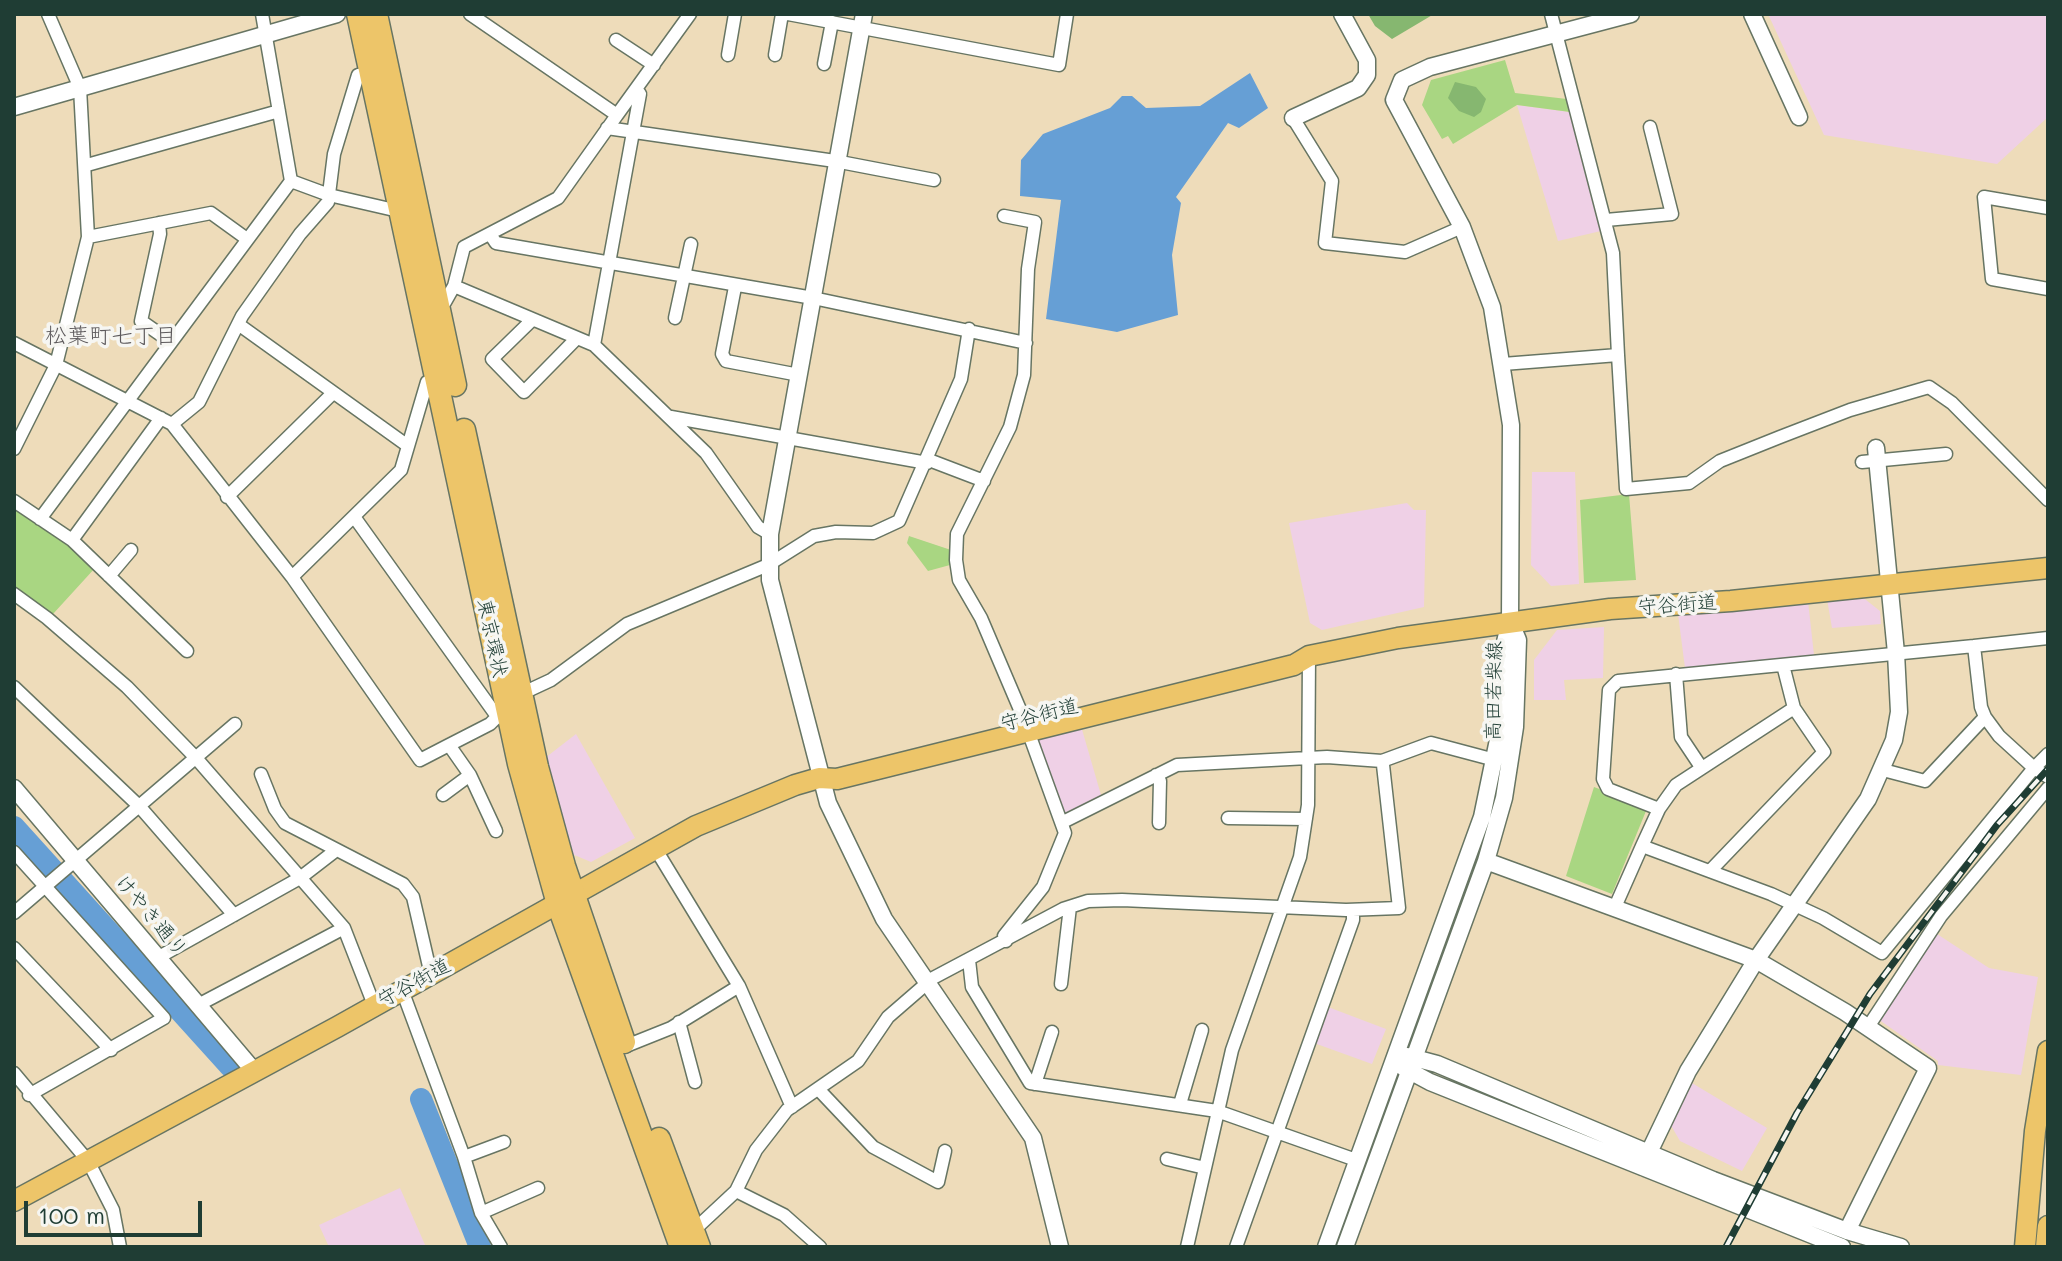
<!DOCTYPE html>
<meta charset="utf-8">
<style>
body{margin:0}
#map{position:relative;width:2062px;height:1261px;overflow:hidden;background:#eedcba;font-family:Mali,sans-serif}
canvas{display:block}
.frame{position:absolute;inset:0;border:16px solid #1f3d34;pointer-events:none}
.scale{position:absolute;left:24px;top:1201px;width:178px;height:36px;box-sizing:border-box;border:4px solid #1f3d34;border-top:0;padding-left:10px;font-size:24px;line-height:28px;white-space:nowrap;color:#1f3d34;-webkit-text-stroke:6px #f6f6f2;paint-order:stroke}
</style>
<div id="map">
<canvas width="2062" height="1261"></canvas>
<div class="frame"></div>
<div class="scale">100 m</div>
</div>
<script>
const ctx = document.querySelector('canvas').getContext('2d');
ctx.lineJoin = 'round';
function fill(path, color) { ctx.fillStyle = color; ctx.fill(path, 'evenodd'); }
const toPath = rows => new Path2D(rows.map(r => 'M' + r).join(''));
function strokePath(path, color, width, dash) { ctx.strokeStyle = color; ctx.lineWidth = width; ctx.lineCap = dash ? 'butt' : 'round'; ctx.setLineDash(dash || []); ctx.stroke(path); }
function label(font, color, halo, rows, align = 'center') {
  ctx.font = font + ' Mali,"Klee One",sans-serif'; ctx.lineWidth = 7; ctx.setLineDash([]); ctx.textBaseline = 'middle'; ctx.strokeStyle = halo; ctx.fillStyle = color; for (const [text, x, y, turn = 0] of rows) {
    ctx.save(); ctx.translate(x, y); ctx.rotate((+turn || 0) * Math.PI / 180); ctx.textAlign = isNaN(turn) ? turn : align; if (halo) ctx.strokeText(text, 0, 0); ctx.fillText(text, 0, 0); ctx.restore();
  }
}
fill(toPath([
 [1768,14,2048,14,2048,117,1997,164,1824,135],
 [1517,105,1570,112,1601,231,1558,241],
 [1532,472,1575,472,1579,584,1551,586,1531,565],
 [1407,503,1414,510,1426,510,1424,607,1322,630,1310,623,1289,523],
 [1861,596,1880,611,1881,624,1832,628,1827,599],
 [1808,601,1814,655,1685,668,1678,614],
 [1604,627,1603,678,1564,680,1566,700,1534,700,1534,660,1557,630],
 [1081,726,1101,795,1065,814,1035,739],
 [576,734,635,838,591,862,572,854,545,758],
 [1934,932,1989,968,2038,977,2021,1075,1938,1065,1938,1061,1875,1017],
 [1328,1007,1386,1029,1372,1064,1314,1043],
 [1692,1083,1767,1128,1742,1171,1680,1141,1669,1122],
 [400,1188,426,1247,329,1247,319,1225]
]), '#efd0e6');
fill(toPath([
 [1505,60,1515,93,1567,99,1570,112,1517,105,1453,144,1448,136,1442,139,1422,105,1431,80],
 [1629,494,1636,580,1584,583,1580,500],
 [14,506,73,546,95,568,53,614,14,587],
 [909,536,951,550,950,565,928,571,907,543],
 [1594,787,1643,805,1646,811,1612,894,1566,876]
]), '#a9d682');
fill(toPath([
 [1368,14,1434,14,1392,39,1375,26],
 [1455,82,1476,87,1486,99,1481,112,1474,117,1459,111,1448,98]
]), '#86b770');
fill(toPath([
 [1250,73,1268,108,1239,128,1228,123,1176,197,1181,203,1172,255,1178,315,1117,332,1046,319,1061,200,1020,196,1021,160,1043,134,1110,108,1122,96,1132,96,1146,108,1200,106]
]), '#669fd5');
strokePath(toPath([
 [14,827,230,1066],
 [421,1099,480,1247]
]), '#669fd5', 22);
const minor = toPath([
 [788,14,1059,65,1067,14],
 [616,40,654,65],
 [728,55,735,14],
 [775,55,782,14],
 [824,64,832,22],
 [617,115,690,14],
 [1293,118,1332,181,1325,243,1405,252,1462,227],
 [607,128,835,161,934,180],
 [87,165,279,111],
 [291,181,329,195,403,212],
 [2048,208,1984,197,1992,279,2048,289],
 [1004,216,1035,222,1028,269,1024,375,1010,427,957,534,956,560,959,580,981,618,1024,719],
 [1606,220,1672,214,1650,127],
 [159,223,160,234,141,321,171,342],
 [490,234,496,243,813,298,1026,343],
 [88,237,211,213,247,239],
 [454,286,594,345,706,453,758,527,770,534],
 [735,287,722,354,726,361,799,375],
 [438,305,445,302,454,286,464,247,558,198,617,115,470,14],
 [675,318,691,244],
 [532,320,492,359,524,392,576,339],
 [238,324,408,446],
 [14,343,172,424,292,577,420,760,449,745,470,775,496,831],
 [594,345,640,94,636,89],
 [1618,355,1626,489,1689,483,1720,461,1780,437,1850,410,1929,387,1952,403,2048,500],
 [1503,364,1618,355,1613,253,1551,14],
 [671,417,927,463],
 [172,424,199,402,242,316,300,234,328,202,334,154,358,75,370,72],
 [14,449,56,365,88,237,80,88,48,14],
 [929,460,984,481],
 [1862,462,1946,454],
 [227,497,332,394],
 [14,501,72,540,187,651],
 [355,518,496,715],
 [40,519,291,181,262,14],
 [72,540,161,418],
 [109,576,131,550],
 [292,577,401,470,427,382,438,379],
 [14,594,47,618,127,687,196,758,344,928,374,1005],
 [1974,646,2048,638],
 [1676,674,1681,737,1701,767],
 [14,687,140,807,234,915],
 [521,694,551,680,627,624,768,565,814,536,836,532,873,533,899,521,961,379,969,329],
 [449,745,490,724,500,714],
 [2048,754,2034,768,2048,777],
 [1883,770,1925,781,1985,717],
 [261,774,275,809,285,823,403,884,413,897,431,975],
 [1156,775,1160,781,1159,823],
 [443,795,470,775],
 [1659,809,1676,785,1794,708],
 [1228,818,1306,819],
 [1063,822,1177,765,1327,757,1382,761,1431,743,1495,760],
 [655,848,739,986,792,1107],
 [14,852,164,1018,29,1095],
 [1710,871,1824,752,1794,708,1783,665],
 [1615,907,1642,846,1659,809,1608,789,1603,779,1609,690,1618,681,1974,646,1981,707,1985,717,1999,736,2034,768,1882,953,1823,918,1771,894,1642,846],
 [14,913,235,724],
 [1006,941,1004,936,1043,887,1065,833,1028,731],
 [14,948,111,1050],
 [159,957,300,878,335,851],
 [969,960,972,987,1030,1083,1217,1111,1356,1160],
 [1061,984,1070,907],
 [402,990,464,1157,481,1213,501,1247],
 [200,1004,344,928],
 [679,1022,695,1082],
 [1868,1027,1941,916,2048,788],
 [626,1046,671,1028,739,986],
 [14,1073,88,1161,113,1210,120,1247],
 [1035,1084,1052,1032],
 [820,1091,873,1147,938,1182,945,1151],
 [1180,1104,1202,1030],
 [464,1157,504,1142],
 [1167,1159,1205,1168],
 [736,1191,784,1215,820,1247],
 [481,1213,538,1188],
 [692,1232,736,1191,756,1150,787,1110,858,1061,888,1017,933,978,1063,909,1088,901,1122,900,1346,910,1399,908,1383,765],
 [1187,1247,1232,1050,1300,857,1308,805,1309,656],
 [1236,1247,1353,920,1353,910]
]);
const tertiary = toPath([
 [864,14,770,534,770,580,828,803,884,919,1033,1138,1060,1247],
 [1752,14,1799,117],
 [14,107,337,14],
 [1293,118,1358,88,1367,75,1367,60,1342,14],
 [14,788,254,1071],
 [1486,861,1756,960,1845,1012,1928,1068,1847,1231],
 [1407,1056,1437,1064,1713,1180,1847,1231,1901,1247],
 [1404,1068,1430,1082,1842,1247],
 [1642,1167,1688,1071,1756,960,1868,799,1894,740,1899,712,1896,653,1876,448],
 [1326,1247,1482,817,1500,730,1505,642,1510,621,1511,425,1492,307,1462,227,1394,100,1402,80,1430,67,1631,14],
 [1345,1247,1486,861,1504,798,1515,727,1518,640,1510,621]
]);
const primary = toPath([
 [14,1201,337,1027,696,826,795,785,819,778,837,779,1294,665,1309,656,1398,638,1610,609,1731,601,2048,568],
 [2025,1247,2035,1131,2048,1051],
 [2046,1247,2048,1226]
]);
const trunk = toPath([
 [358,14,519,764,558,904,681,1247],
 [376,14,455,385],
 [464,430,537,767,564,866,624,1042],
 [659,1139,699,1247]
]);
strokePath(minor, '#677563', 15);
strokePath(tertiary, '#677563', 19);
strokePath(primary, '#677563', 23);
strokePath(trunk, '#677563', 25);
strokePath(minor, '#fff', 12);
strokePath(tertiary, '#fff', 16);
strokePath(primary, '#edc569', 20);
strokePath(trunk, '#edc569', 22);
const rail = toPath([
 [1726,1247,1797,1113,1870,994,1997,825,2048,769]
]);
strokePath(rail, '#1f3d34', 7);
strokePath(rail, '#f6f6f2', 4, [12]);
label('20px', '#1f3d34', '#f6f6f2', [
 ["守谷街道",1677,605,-4],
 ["東京環状",492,638,78],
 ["高田若柴線",1494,691,-89],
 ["守谷街道",1039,715,-14],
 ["けやき通り",151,916,50],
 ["守谷街道",414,983,-29]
]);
label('22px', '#5d5a5c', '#f6f6f2', [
 ["松葉町七丁目",111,336]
]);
</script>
